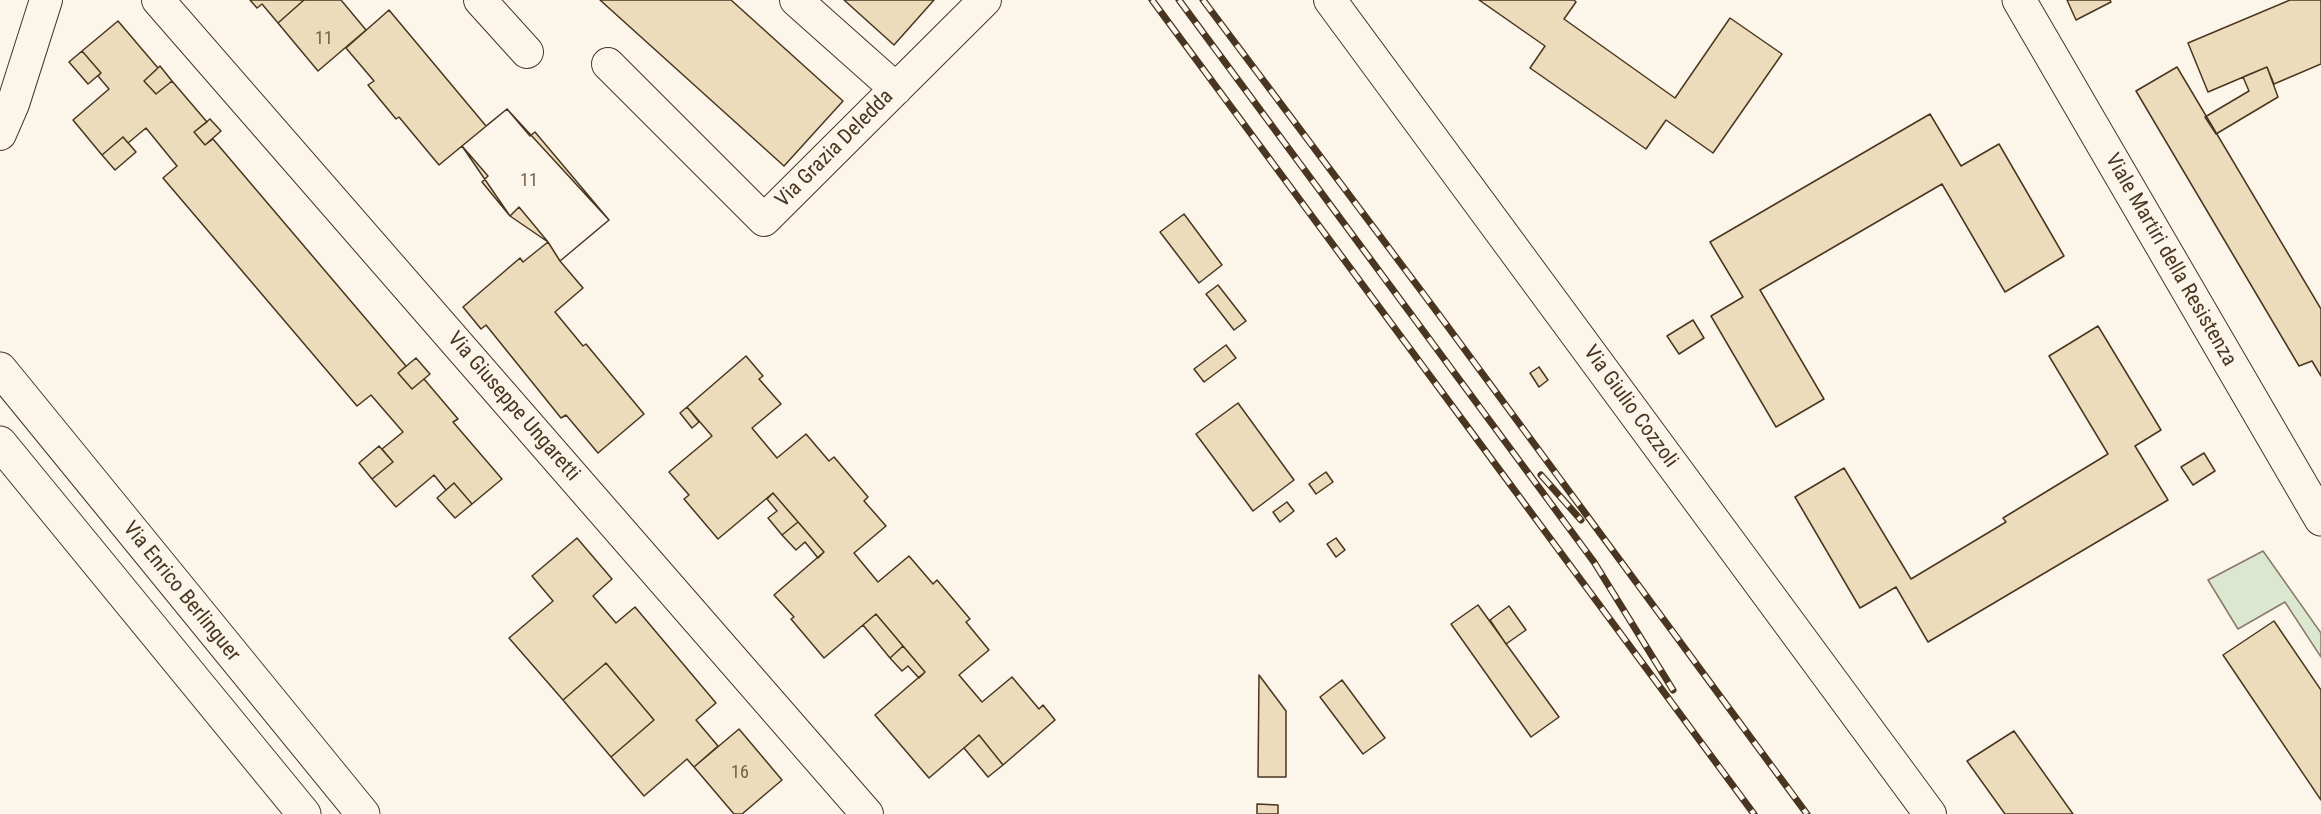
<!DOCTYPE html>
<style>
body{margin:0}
canvas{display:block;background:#fbf6e9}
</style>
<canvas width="2321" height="814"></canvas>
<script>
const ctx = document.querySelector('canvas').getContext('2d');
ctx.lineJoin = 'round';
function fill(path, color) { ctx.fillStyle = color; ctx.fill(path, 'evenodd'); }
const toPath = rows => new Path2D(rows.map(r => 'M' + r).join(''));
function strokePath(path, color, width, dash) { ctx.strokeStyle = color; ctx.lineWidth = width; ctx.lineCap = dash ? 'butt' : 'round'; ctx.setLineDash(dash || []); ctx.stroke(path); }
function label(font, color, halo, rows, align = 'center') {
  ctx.font = font + ' "Roboto Condensed",sans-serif'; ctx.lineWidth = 4.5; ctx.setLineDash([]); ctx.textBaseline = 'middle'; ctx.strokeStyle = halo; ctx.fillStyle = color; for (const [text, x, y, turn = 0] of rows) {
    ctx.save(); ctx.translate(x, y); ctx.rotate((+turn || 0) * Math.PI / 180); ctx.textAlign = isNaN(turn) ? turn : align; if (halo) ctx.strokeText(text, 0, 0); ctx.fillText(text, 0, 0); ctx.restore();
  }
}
const green = toPath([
 [2263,551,2321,633,2321,657,2285,602,2238,629,2208,580,2263,551]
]);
fill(green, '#dce7d0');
strokePath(green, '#887966', 1.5);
const building = toPath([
 [250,0,304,0,278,23,262,4,257,8,250,0],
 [304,0,341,0,366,30,318,71,278,23,304,0],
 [600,0,731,0,843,101,784,166,600,0],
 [844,0,934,0,894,45,844,0],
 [1479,0,1574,0,1576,2,1564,19,1675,98,1730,18,1782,54,1713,153,1666,120,1646,149,1530,68,1545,46,1479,0],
 [2067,0,2110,0,2111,2,2076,20,2067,0],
 [2290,0,2321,0,2321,64,2274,84,2267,67,2208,92,2188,43,2290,0],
 [389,10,486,126,507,109,530,136,535,132,609,220,560,261,583,288,555,312,583,346,586,344,644,414,598,453,566,415,561,418,486,325,481,329,463,307,520,258,523,262,548,242,519,207,510,216,482,182,488,176,462,146,439,165,399,117,396,119,368,85,374,81,346,48,389,10],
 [118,21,158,68,144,81,156,94,172,81,207,122,194,132,205,145,213,139,406,366,398,373,412,389,424,379,458,419,453,422,502,479,472,504,454,483,446,490,434,475,396,507,372,479,393,462,382,449,403,432,371,395,357,406,163,178,177,166,146,128,128,143,123,137,102,155,73,120,109,89,98,76,101,73,82,51,118,21],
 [82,51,101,73,88,84,69,62,82,51],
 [160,66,172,81,156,94,144,81,160,66],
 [2177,67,2321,309,2321,376,2312,361,2299,366,2136,91,2177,67],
 [2267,67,2278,97,2216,134,2205,117,2249,91,2243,77,2267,67],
 [507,109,609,220,560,261,548,242,510,216,462,146,507,109],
 [1930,114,1961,166,1999,144,2064,256,2005,292,1942,184,1760,290,1824,399,1776,427,1711,316,1743,297,1710,242,1930,114],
 [210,119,221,131,205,145,194,132,210,119],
 [123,137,136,152,115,170,102,155,123,137],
 [1184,214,1222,265,1199,283,1160,232,1184,214],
 [1218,285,1246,321,1234,330,1206,294,1218,285],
 [1693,320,1704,338,1679,354,1667,336,1693,320],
 [2098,326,2161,430,2135,446,2168,500,1928,642,1896,587,1860,608,1795,497,1844,468,1911,579,2006,522,2003,518,2108,454,2049,356,2098,326],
 [1226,345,1236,358,1204,382,1194,369,1226,345],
 [746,356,763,376,759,379,781,404,752,428,777,458,806,434,829,461,834,457,868,497,864,501,886,526,854,553,878,582,909,556,933,584,937,580,970,619,966,622,989,650,959,675,982,702,1012,677,1039,709,1043,705,1055,720,1003,765,979,735,929,778,875,715,925,672,876,614,824,658,791,619,794,617,774,595,824,552,773,493,718,539,684,499,689,495,669,472,712,436,687,407,746,356],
 [416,358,430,374,412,389,398,373,416,358],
 [1539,367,1548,380,1539,387,1530,373,1539,367],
 [1238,403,1294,480,1253,511,1196,434,1238,403],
 [687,407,699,422,692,428,680,413,687,407],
 [379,446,393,462,372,479,359,463,379,446],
 [2204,453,2215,471,2193,485,2181,467,2204,453],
 [1326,472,1333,482,1316,494,1309,484,1326,472],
 [454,483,472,504,455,518,437,498,454,483],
 [773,493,798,522,782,535,768,518,777,511,767,499,773,493],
 [1287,502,1294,511,1280,522,1273,512,1287,502],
 [798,522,824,552,818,558,805,542,796,550,782,535,798,522],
 [577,538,612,579,593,596,616,623,635,607,716,703,696,720,718,746,694,767,687,759,644,796,611,757,654,720,606,663,563,700,509,638,553,601,532,576,577,538],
 [1336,538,1345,550,1336,557,1327,544,1336,538],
 [1478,605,1559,717,1531,737,1451,624,1478,605],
 [1509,606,1526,630,1506,644,1490,620,1509,606],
 [876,614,903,646,890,658,863,625,876,614],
 [2274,621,2321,690,2321,800,2223,655,2274,621],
 [903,646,925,672,919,678,908,666,902,671,890,658,903,646],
 [606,663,654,720,611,757,563,700,606,663],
 [1259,675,1286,711,1286,777,1258,777,1259,675],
 [1342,680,1385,738,1363,754,1320,697,1342,680],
 [739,729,782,780,742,814,734,814,694,767,739,729],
 [2014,731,2073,814,2005,814,1967,761,2014,731],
 [979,735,1003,765,988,777,964,748,979,735],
 [1257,804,1278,805,1278,814,1257,814,1257,804]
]);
fill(building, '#ecdcbc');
strokePath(building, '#4a3520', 1.5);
const street = toPath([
 [158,0,867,814],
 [480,0,527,52],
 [796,0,896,89],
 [1330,0,1930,814],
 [608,64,764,220,985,0],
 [0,134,13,104,46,0]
]);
const secondary = toPath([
 [2019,0,2321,519],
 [0,369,363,814],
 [0,443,304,814]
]);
strokePath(street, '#4a3520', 34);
strokePath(secondary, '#4a3520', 35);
strokePath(street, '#fbf6e9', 32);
strokePath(secondary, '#fbf6e9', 33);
const rail = toPath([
 [1152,0,1754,814],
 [1179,0,1594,562,1673,690],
 [1203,0,1437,312,1807,814],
 [1541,475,1581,520]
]);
strokePath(rail, '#4a3520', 7);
strokePath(rail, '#fbf6e9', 4.5, [14]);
label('18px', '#725f47', null, [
 ["11",324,39],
 ["11",529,181],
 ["16",740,773]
]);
label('21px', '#4a3520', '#fbf6e9', [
 ["Via Grazia Deledda",835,149,-45],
 ["Viale Martiri della Resistenza",2170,260,60],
 ["Via Giuseppe Ungaretti",513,407,49],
 ["Via Giulio Cozzoli",1630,407,54],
 ["Via Enrico Berlinguer",181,592,51]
]);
</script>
